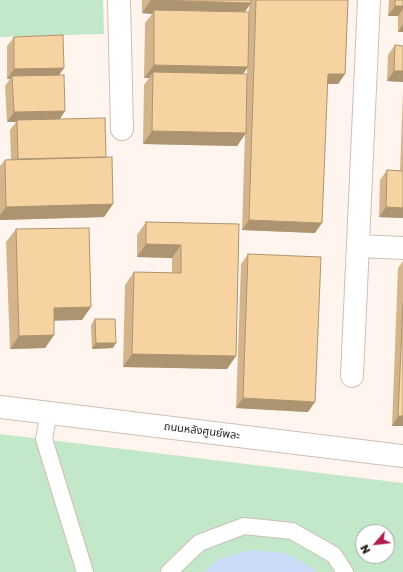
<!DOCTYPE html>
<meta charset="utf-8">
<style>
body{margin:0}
#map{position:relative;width:403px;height:572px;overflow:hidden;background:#fff5ee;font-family:"Golos Text",sans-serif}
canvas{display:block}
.north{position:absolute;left:355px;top:524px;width:40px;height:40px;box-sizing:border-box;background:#fff;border:1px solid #a7a5a3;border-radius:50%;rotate:242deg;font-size:11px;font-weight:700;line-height:16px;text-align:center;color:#231d19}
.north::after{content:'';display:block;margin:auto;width:14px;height:18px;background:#af1e50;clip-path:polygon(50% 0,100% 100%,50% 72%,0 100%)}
</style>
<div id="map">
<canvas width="403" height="572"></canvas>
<div class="north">N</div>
</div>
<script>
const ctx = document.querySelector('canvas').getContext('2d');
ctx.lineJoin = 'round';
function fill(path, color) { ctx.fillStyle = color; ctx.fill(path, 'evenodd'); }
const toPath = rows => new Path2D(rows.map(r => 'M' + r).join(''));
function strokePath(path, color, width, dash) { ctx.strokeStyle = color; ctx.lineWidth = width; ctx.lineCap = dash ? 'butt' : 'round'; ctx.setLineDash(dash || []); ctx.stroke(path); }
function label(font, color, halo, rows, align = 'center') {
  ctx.font = font + ' "Golos Text","Noto Sans Thai",sans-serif'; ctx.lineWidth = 3.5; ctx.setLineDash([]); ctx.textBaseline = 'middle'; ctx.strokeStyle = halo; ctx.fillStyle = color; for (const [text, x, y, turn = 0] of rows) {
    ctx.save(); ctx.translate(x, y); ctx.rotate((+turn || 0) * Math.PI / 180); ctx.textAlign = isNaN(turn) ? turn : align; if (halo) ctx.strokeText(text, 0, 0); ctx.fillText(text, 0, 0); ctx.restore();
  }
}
fill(toPath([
 [0,0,103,0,104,34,0,37],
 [0,434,403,483,403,572,0,572],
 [363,532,387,532,387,556,363,556]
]), '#c3e7c9');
fill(toPath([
 [251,550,285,553,314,569,316,572,204,572,219,559]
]), '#ccdbf9');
const service = toPath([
 [49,412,44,439,85,572],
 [169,572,199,543,244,526,292,531,334,555,345,572]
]);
const minor = toPath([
 [119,0,122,129],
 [358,246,403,248],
 [352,376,369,0],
 [0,407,403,456]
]);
strokePath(service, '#cebfb3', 18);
strokePath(minor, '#cebfb3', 24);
strokePath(service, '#fff', 16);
strokePath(minor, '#fff', 22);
fill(toPath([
 [142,0,348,0,345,74,338,84,328,84,315,233,242,230,245,134,237,146,143,144,144,85,149,78,144,78,145,23,152,14,142,13],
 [249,5,248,40,244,12],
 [247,68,247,74,243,74],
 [389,0,403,0,403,32,398,32,398,16,388,16],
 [14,37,59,75,65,111,60,119,106,157,113,204,104,217,0,220,0,166,5,160,11,159,10,130,16,122,7,122,5,86,10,79,7,79,7,46],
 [395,45,403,82,387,81,388,55],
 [403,91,403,218,379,217,380,180,387,170,400,171],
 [146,222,239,224,236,356,227,369,123,367,125,285,134,272,172,273,172,258,137,257,137,235],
 [16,229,82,320,54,320,54,335,45,348,10,349,6,242],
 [248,254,308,412,236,408,241,264],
 [403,261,403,426,392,426,398,268],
 [95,319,113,348,92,349,91,325]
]), '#d4b58b');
fill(toPath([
 [151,0,251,3,242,16,154,10,152,14,142,13],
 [395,6,403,6,403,9,398,16,388,16],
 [403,24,403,32,398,32],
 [154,65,248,67,239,80,153,72,149,78,144,78],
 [64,68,57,78,12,76,10,79,7,79,14,69],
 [394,71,403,71,403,82,387,81],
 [328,74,345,74,338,84,321,84],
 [65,111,58,121,17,120,16,122,7,122,14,112],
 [152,131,246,133,237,146,143,144],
 [113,204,104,217,0,220,0,215,6,207],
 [386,207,403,208,403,218,379,217],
 [249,220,322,223,315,233,242,230],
 [146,244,181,245,172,258,137,257],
 [91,307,82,320,45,321,54,308],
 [54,335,45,348,10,349,19,336],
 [96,343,116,343,113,348,92,349],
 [132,354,236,356,227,369,123,367],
 [243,398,315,402,308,412,236,408],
 [398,416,403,416,403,426,392,426]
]), '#ad9471');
const building = toPath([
 [151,0,251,0,251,3,151,0],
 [256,0,348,0,345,74,328,74,322,223,249,220,256,0],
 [395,0,403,0,403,6,395,6,395,0],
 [154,10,249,12,248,67,154,65,154,10],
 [63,35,64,68,14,69,14,37,63,35],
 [395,45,403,46,403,71,394,71,395,45],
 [153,72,247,74,246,133,152,131,153,72],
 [64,75,65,111,14,112,12,76,64,75],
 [105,118,106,157,18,159,17,120,105,118],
 [112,157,113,204,6,207,5,160,112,157],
 [387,170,403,171,403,208,386,207,387,170],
 [146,222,239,224,236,356,132,354,134,272,181,273,181,245,146,244,146,222],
 [89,228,91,307,54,308,54,335,19,336,16,229,89,228],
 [248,254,321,257,315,402,243,398,248,254],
 [403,304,403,416,398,416,403,304],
 [95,319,115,319,116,343,96,343,95,319]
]);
fill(building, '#f7d3a2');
strokePath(building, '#ad9471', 1);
label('11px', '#231d19', '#fff', [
 ["ถนนหลังศูนย์พละ",202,431,7]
]);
</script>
